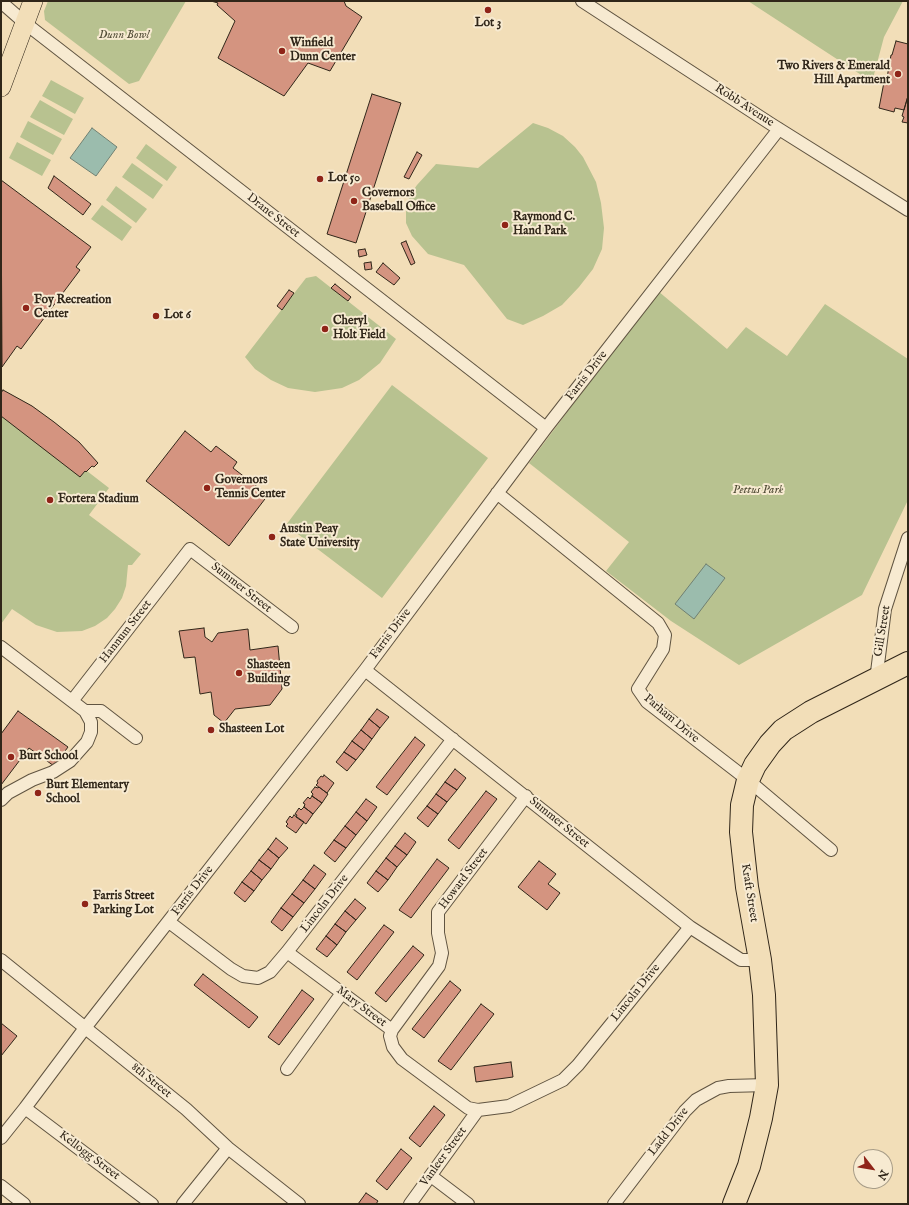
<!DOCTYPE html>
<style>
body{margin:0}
#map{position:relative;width:909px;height:1205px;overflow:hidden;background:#f2deb8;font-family:"IM FELL English",serif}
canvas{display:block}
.frame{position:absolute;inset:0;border:2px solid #302619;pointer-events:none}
.north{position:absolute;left:853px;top:1149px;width:40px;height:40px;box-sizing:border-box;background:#f7ead1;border:1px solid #a79c87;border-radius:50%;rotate:121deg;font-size:11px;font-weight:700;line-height:16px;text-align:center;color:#302619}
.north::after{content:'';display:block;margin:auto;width:14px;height:18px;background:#8f2418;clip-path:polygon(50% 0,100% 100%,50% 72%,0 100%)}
</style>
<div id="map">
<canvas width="909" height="1205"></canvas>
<div class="frame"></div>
<div class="north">N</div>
</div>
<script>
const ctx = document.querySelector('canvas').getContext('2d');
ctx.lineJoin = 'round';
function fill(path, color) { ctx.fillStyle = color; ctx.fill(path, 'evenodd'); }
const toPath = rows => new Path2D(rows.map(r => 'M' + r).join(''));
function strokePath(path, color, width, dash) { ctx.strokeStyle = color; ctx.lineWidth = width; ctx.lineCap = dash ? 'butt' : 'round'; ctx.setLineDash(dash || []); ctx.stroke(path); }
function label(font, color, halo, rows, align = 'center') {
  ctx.font = font + ' "IM FELL English",serif'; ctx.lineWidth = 4; ctx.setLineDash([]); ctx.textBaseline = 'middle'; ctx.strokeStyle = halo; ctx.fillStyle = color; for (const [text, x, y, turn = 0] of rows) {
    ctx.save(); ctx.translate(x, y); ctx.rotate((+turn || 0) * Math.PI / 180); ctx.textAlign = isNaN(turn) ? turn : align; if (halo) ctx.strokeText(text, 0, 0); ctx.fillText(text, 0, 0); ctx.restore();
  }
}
fill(toPath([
 [48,1,186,1,139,81,129,84,45,20,44,11],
 [748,1,903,1,884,37,872,82],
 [51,80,84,98,75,114,42,96],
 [40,100,73,119,64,135,30,117],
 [28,121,62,139,53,155,20,137],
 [533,123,548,128,563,136,575,147,583,157,596,182,601,203,604,228,602,249,593,269,579,287,562,305,543,316,523,325,507,319,464,265,428,254,412,236,406,223,406,209,410,195,417,185,436,164,478,168],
 [17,142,51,160,42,176,9,158],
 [146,144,177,167,167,181,136,158],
 [132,163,163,185,153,199,122,177],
 [116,186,147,209,136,223,106,200],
 [102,205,132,227,122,241,91,219],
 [316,276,396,339,380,363,359,380,342,388,315,392,288,388,271,380,255,369,245,357,306,278],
 [658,291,727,349,746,327,787,356,825,304,908,359,908,500,862,595,739,665,671,621,606,571,629,542,529,463],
 [392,385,488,458,382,598,286,525],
 [3,390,32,406,54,422,79,442,92,466,87,471,109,488,89,515,141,554,132,565,128,565,126,586,122,598,115,609,107,618,95,626,82,631,57,632,36,625,12,609,1,624,1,393]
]), '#b8c290');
const water = toPath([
 [92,128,117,147,96,176,70,158,92,128],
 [706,564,725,578,694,619,675,604,706,564]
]);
fill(water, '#9bbcad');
strokePath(water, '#708072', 1);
const building = toPath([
 [211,1,344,1,346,6,362,17,330,71,308,63,284,96,218,58,235,21,217,5,218,3,211,1],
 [896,41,908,44,908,96,904,110,895,108,894,112,879,108,885,77,887,78,891,55,892,55,896,41],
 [372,94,401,103,356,243,327,234,372,94],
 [908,96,908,123,902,122,904,117,902,116,908,96],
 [417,152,422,155,409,179,404,177,417,152],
 [54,176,91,204,83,215,48,188,54,176],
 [1,180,91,247,76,267,80,270,21,349,17,346,2,367,1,180],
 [406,241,415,263,411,265,401,243,406,241],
 [365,249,367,255,359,257,358,250,365,249],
 [371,262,372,269,365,270,364,263,371,262],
 [383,263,400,278,394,285,376,272,383,263],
 [335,284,351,297,348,301,331,288,335,284],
 [289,290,294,293,282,310,277,306,289,290],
 [3,390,32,406,54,422,79,442,98,463,94,467,92,466,86,472,85,471,80,477,1,416,1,393,3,390],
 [185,431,211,452,216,446,237,462,233,468,268,495,229,546,146,481,185,431],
 [204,628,205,637,212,642,218,633,248,629,250,650,278,646,282,689,270,705,235,709,224,723,214,715,211,692,200,694,195,657,184,658,179,631,204,628],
 [377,709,389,717,380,728,369,719,377,709],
 [18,711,68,747,54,766,29,748,1,785,1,734,18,711],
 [369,719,380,728,372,739,361,730,369,719],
 [361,730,372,739,364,750,352,741,361,730],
 [415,737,425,745,387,795,376,787,415,737],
 [352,741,364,750,356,760,344,752,352,741],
 [344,752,356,760,347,771,336,762,344,752],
 [455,769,466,778,457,790,445,782,455,769],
 [324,775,334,783,327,793,316,785,318,783,317,781,321,776,323,777,324,775],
 [445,782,457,790,447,802,436,794,445,782],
 [315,787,318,788,319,787,328,794,322,803,312,796,313,794,311,792,315,787],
 [486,791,497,799,459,849,448,840,486,791],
 [436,794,447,802,438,814,427,806,436,794],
 [312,796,322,803,313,814,304,807,305,804,303,803,308,797,310,799,312,796],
 [366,799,377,807,367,821,356,812,366,799],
 [427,806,438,814,428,827,417,818,427,806],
 [304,807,313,814,306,824,296,817,297,815,295,814,299,808,301,810,304,807],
 [356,812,367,821,356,835,345,826,356,812],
 [294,815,304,822,296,833,286,826,288,824,286,822,290,816,292,818,294,815],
 [345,826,356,835,346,848,334,840,345,826],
 [405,833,416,842,407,855,395,846,405,833],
 [276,838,288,848,279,858,268,849,276,838],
 [334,840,346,848,335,862,324,853,334,840],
 [395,846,407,855,397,867,386,858,395,846],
 [268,849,279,858,271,869,259,860,268,849],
 [386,858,397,867,388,880,376,871,386,858],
 [437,859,449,868,411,918,399,910,437,859],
 [259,860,271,869,262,880,251,871,259,860],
 [539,861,556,874,548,884,560,893,547,910,518,887,539,861],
 [314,865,326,874,315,889,303,880,314,865],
 [251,871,262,880,254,891,242,882,251,871],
 [376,871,388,880,378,892,367,883,376,871],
 [303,880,315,889,304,903,292,894,303,880],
 [242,882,254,891,245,902,234,893,242,882],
 [292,894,304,903,293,917,281,908,292,894],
 [355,899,366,908,356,920,345,911,355,899],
 [281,908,293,917,282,931,271,922,281,908],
 [345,911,356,920,346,932,335,924,345,911],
 [335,924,346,932,337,945,326,936,335,924],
 [384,925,394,932,357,980,347,972,384,925],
 [326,936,337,945,327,957,316,949,326,936],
 [413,946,424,955,386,1002,375,993,413,946],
 [203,974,258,1017,249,1028,194,985,203,974],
 [450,981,461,990,424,1038,412,1029,450,981],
 [302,990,314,999,279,1045,268,1037,302,990],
 [481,1004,494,1014,451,1070,438,1061,481,1004],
 [1,1023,17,1036,1,1056,1,1023],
 [511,1062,513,1077,476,1082,474,1067,511,1062],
 [434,1106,445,1115,420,1147,409,1138,434,1106],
 [401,1149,412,1158,387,1190,376,1181,401,1149],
 [366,1193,378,1201,376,1204,358,1204,366,1193]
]);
fill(building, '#d49480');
strokePath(building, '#302619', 1);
const street = toPath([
 [582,1,771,124,908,210],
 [1,2,25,23,546,428],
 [497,493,658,623,665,635,663,649,638,689,647,702,748,780,831,850],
 [1,647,85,711,91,722,91,732,87,742,70,761,53,772,32,780,8,793,1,800],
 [365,670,690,927,741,960,760,960],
 [876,680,885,609,908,538],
 [72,701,190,549,292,627],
 [85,711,101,711,136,738],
 [169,922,231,969,243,976,258,978,270,972,287,952,453,739],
 [287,952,392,1030,390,1036,393,1047,402,1059,468,1108,478,1110,509,1106,563,1080,578,1065,690,927],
 [1,960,186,1109,228,1148,299,1204],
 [392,1030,439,966,442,953,438,933,438,912,526,796],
 [287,1069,342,993],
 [25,1108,152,1204],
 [1,1138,25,1108,85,1028,365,670,546,428,779,129],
 [431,1176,468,1204],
 [1,1186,24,1204],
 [183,1204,228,1148],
 [410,1204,478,1110],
 [614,1204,685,1111,696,1100,718,1088,729,1086,767,1085]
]);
const primary = toPath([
 [1,87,33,1]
]);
const highway = toPath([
 [734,1204,749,1166,761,1118,767,1085,764,995,760,960,747,887,741,832,742,805,748,780,755,765,770,744,783,730,811,712,908,663]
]);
strokePath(street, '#605441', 14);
strokePath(primary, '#302619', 20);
strokePath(highway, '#302619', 24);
strokePath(street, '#f7ead1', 12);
strokePath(primary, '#f2deb8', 19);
strokePath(highway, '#f2deb8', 22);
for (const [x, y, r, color] of [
 [488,10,4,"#8f2418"],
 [282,51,4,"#8f2418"],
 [898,74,4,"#8f2418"],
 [320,179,4,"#8f2418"],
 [354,201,4,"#8f2418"],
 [505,225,4,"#8f2418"],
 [26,308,4,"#8f2418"],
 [156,316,4,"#8f2418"],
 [325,329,4,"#8f2418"],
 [207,488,4,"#8f2418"],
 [50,500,4,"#8f2418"],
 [272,537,4,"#8f2418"],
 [239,673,4,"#8f2418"],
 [211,730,4,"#8f2418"],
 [11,757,4,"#8f2418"],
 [38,793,4,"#8f2418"],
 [85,904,4,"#8f2418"]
]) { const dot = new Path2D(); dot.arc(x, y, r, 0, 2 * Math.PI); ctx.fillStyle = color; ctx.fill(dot); strokePath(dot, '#f7ead1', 1.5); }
label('bold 12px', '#302619', '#f7ead1', [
 ["Lot 3",488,24,"center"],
 ["Winfield",290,44],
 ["Dunn Center",290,58],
 ["Two Rivers & Emerald",890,67,"right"],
 ["Hill Apartment",890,81,"right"],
 ["Lot 50",328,179],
 ["Governors",362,194],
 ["Baseball Office",362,208],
 ["Raymond C.",513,218],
 ["Hand Park",513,232],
 ["Foy Recreation",34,301],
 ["Center",34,315],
 ["Lot 6",164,316],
 ["Cheryl",333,322],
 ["Holt Field",333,336],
 ["Governors",215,481],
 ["Tennis Center",215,495],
 ["Fortera Stadium",58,500],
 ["Austin Peay",280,530],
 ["State University",280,544],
 ["Shasteen",247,666],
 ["Building",247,680],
 ["Shasteen Lot",219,730],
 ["Burt School",19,757],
 ["Burt Elementary",46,786],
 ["School",46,800],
 ["Farris Street",93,897],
 ["Parking Lot",93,911]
], 'left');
label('italic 12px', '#524d37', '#f7ead1', [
 ["Dunn Bowl",124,36],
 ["Pettus Park",758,491]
]);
label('12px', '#302619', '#f7ead1', [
 ["Robb Avenue",744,106,33],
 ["Drane Street",273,216,38],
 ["Farris Drive",587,376,-52],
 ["Summer Street",241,588,38],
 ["Gill Street",883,631,-81],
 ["Hannum Street",126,632,-52],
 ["Farris Drive",391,634,-53],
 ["Parham Drive",671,719,40],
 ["Summer Street",559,823,39],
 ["Howard Street",464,879,-53],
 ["Farris Drive",193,891,-52],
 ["Kraft Street",749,893,81],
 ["Lincoln Drive",325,904,-52],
 ["Lincoln Drive",636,993,-51],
 ["Mary Street",361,1007,37],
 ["8th Street",151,1081,39],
 ["Ladd Drive",669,1132,-52],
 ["Kellogg Street",89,1156,37],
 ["Vanleer Street",444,1157,-54]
]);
</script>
